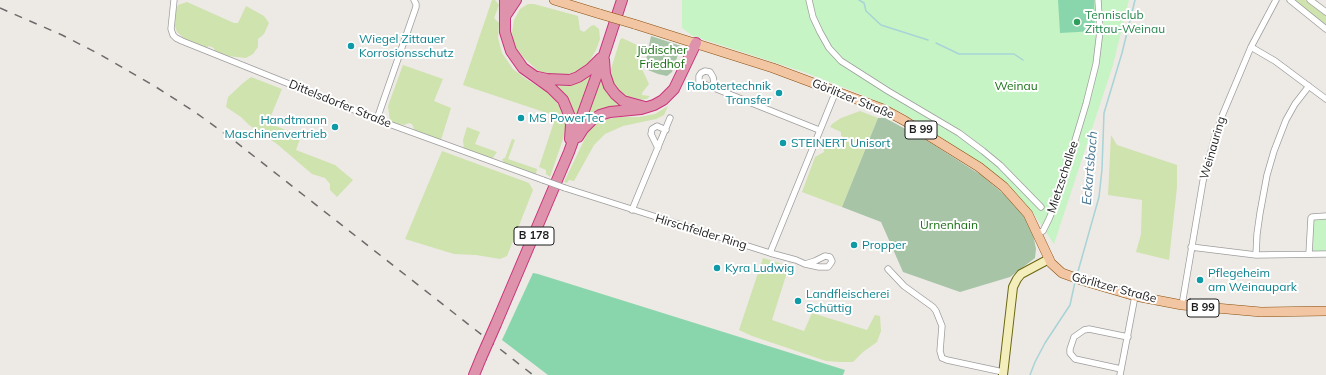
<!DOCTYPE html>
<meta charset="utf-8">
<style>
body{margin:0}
canvas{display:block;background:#ede9e4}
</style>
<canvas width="1326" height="375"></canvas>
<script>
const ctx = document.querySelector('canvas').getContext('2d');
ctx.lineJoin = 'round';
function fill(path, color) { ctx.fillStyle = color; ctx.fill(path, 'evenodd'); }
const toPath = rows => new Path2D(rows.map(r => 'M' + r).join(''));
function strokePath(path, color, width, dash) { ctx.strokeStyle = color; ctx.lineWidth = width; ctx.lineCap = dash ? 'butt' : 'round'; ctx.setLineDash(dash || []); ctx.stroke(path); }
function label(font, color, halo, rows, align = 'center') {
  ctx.font = font + ' Mulish,sans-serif'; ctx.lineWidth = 4; ctx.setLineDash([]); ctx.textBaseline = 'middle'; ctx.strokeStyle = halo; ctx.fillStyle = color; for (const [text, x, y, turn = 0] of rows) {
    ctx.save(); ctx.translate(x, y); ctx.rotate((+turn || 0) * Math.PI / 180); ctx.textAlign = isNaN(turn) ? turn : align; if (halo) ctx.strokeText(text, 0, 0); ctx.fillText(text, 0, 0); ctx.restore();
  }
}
fill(toPath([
 [492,0,495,0,499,5,494,18,499,23,498,38,502,53,513,69,526,79,550,94,564,112,567,126,562,142,550,177,546,174,546,170,539,167,556,116,463,85],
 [1293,0,1305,0,1326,16,1326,27],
 [187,2,234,23,238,23,246,6,264,16,269,23,264,34,258,39,258,47,253,54,246,58,228,56,215,51,214,48,209,46,206,48,185,39,177,32,175,26,176,11,178,5],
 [528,4,534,4,578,16,580,30,584,32,591,26,594,25,599,29,600,39,596,50,589,62,582,68,573,73,564,75,551,74,538,71,522,56,513,43,512,32,514,20,520,9],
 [622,38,639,46,638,55,640,65,649,84,642,93,642,95,650,96,647,99,633,101,624,96,616,89,612,83,611,69,620,40],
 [403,65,443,79,434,101,451,108,441,140,415,131,412,124,409,123,404,125,390,122,388,106],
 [594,70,584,97,574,120,551,83],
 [251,77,282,89,268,123,301,136,296,150,335,165,353,180,337,197,330,190,330,184,325,178,312,174,277,144,249,125,241,117,226,107,228,97,243,83],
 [602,78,632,108,586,120],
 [668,106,664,115,656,119,623,126,605,134,594,145,574,181,569,180,567,183,564,182,589,130,598,123,608,119,621,117,639,117,655,114],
 [860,111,878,118,842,207,802,192,815,157,824,152,823,142,826,138,836,143,838,140,841,139,856,145,857,143,841,136,841,132,830,127,832,124,841,118],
 [467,127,480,132,475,144,497,152,492,159,464,149,463,140],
 [1111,135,1117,145,1177,165,1177,187,1169,260,1136,252,1141,234,1142,200,1108,195],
 [512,139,515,140,508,159,537,169,536,174,504,163,502,159,505,158],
 [442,151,529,183,533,190,507,256,500,259,476,255,454,254,405,239],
 [763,258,789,266,772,320,804,331,812,313,867,330,875,315,880,316,881,331,877,342,863,352,853,362,840,362,826,361,752,336,739,330]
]), '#cfe3ae');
fill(toPath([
 [651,36,681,46,672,72,667,76,658,74,648,70,645,65],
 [878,118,885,118,926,140,981,175,1006,196,1022,212,1028,221,1033,234,1036,249,1035,258,1010,277,960,292,903,272,881,222,842,207]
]), '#a7c4a7');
fill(toPath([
 [682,0,1129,0,1113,65,1054,244,1034,214,1016,195,992,173,948,142,904,114,865,96,804,72,693,36,682,28],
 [1313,219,1326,219,1326,252,1313,253]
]), '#c7f4c4');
fill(toPath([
 [1058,0,1094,0,1095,31,1060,33],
 [533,273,538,274,845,370,843,375,548,375,502,340]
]), '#89d6ad');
strokePath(toPath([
 [859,0,864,3,866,11,881,25,928,40],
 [936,43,959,54,1014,54,1023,60],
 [1077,275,1099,197,1102,169,1104,113,1122,53,1135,0],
 [1030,375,1035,362,1045,343,1070,305,1075,282]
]), '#a8d3d7', 1.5);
const street = toPath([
 [174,0,171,29,173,35,176,38,182,41,389,124,543,180],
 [809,0,813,17,820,32,829,48,841,61,888,91,959,133,983,151,1000,165,1041,207],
 [1290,0,1326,29],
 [1310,0,1326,12],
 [1251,47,1275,61,1326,99],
 [715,88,713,77,710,72,705,71,701,73,699,76,699,82,819,130],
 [377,119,416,7,416,4,414,0],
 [658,148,651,134,652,129,657,126,666,130],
 [565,188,770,253,796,260,805,264,819,267,828,267,831,263,832,261,830,257,825,256,815,261,805,264],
 [632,210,670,118],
 [1038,233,1043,231,1049,219,1058,197,1086,104,1096,64,1100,31,1098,0],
 [1191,247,1256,255,1326,254],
 [770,253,836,91],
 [1309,254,1311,218,1312,217,1326,216],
 [1256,255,1257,234,1260,213,1267,175,1274,151,1286,120,1295,104,1309,86],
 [888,269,904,286,933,307,936,311,942,326,940,351,942,358,947,360,1003,372],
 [1182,305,1203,181,1215,137,1222,116,1251,47,1276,0],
 [1121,369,1075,359,1070,353,1070,349,1074,337,1084,330,1089,329,1128,337],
 [1120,375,1135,296]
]);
const secondary = toPath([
 [1003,375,1013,287,1017,279,1021,274,1049,259]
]);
const primary = toPath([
 [554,0,600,14],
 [634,24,773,68,883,109,905,121,979,167,1004,187,1028,214,1051,263,1062,273,1084,281,1135,296,1182,305,1261,312,1326,311]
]);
const highway = toPath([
 [505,0,505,32,511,51,523,68,551,88,563,100,570,117,571,125,570,139],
 [506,15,516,0],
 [604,60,605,74,609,86,615,94,623,101,645,107],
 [538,77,547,79,570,80,578,77,590,69,601,58],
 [578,137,583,129,592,120,600,115,610,112,641,109,654,105,663,100,674,89,696,43],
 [496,324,569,152,604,55,622,0],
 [474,375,481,358]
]);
strokePath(street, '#9e9e9e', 7);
strokePath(secondary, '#6a670f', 10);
strokePath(primary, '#894f0d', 10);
strokePath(highway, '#c8347b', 12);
strokePath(street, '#fff', 5.5);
strokePath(secondary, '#f3eebc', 8);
strokePath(primary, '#f3c6a3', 9);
strokePath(highway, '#de92ab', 10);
strokePath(toPath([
 [0,8,62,35,101,55,156,87,195,112,232,139,533,375]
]), '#6b6b6b', 1.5, [8, 8]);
const streetBridge = toPath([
 [543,180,565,188]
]);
const primaryBridge = toPath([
 [600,14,634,24]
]);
const highwayBridge = toPath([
 [481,358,496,324]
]);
strokePath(streetBridge, '#9e9e9e', 7, []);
strokePath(primaryBridge, '#894f0d', 10, []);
strokePath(highwayBridge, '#c8347b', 12, []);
strokePath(streetBridge, '#fff', 5.5);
strokePath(primaryBridge, '#f3c6a3', 9);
strokePath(highwayBridge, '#de92ab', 10);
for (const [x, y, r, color] of [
 [1077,22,4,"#2e9e5b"],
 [351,46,4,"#0f9aa8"],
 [779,93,4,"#0f9aa8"],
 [521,118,4,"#0f9aa8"],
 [335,127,4,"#0f9aa8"],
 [783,143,4,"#0f9aa8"],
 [854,245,4,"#0f9aa8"],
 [717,268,4,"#0f9aa8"],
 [1200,280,4,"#0f9aa8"],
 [798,301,4,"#0f9aa8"]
]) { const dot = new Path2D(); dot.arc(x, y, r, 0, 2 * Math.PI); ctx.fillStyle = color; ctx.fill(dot); strokePath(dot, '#fff', 1.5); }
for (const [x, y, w] of [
 [921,130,32],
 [534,236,40],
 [1203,308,32]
]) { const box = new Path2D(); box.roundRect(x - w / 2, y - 9, w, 18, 3); ctx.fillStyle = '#fff'; ctx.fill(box); strokePath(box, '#1d1d1d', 1); }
label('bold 11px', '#1d1d1d', null, [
 ["B 99",921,130],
 ["B 178",534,236],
 ["B 99",1203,308]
]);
label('12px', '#27864d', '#fff', [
 ["Tennisclub",1085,15],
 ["Zittau-Weinau",1085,29]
], 'left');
label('12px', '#0d838f', '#fff', [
 ["Wiegel Zittauer",359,39],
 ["Korrosionsschutz",359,53],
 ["Robotertechnik",771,86,"right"],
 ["Transfer",771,100,"right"],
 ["MS PowerTec",529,118],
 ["Handtmann",327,120,"right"],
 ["Maschinenvertrieb",327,134,"right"],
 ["STEINERT Unisort",791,143],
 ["Propper",862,245],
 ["Kyra Ludwig",725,268],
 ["Pflegeheim",1208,273],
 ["am Weinaupark",1208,287],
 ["Landfleischerei",806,294],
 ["Schüttig",806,308]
], 'left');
label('12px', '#1a7115', '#fff', [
 ["Jüdischer",662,50],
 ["Friedhof",662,64],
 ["Weinau",1016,86],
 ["Urnenhain",949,225]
]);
label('12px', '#1d1d1d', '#fff', [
 ["Görlitzer Straße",853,99,22],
 ["Dittelsdorfer Straße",340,104,22],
 ["Weinauring",1213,148,-74],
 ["Mietzschallee",1063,177,-72],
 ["Hirschfelder Ring",701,232,17],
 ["Görlitzer Straße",1114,288,15]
]);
label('italic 13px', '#4c7a95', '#fff', [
 ["Eckartsbach",1090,168,-85]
]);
</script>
